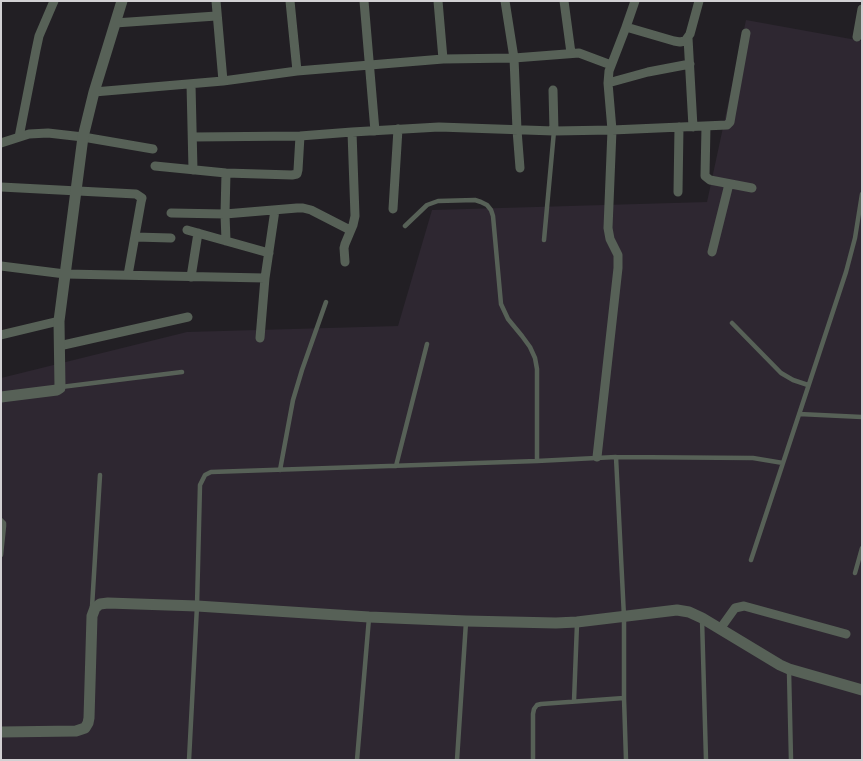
<!DOCTYPE html>
<style>
body{margin:0}
#map{position:relative;width:863px;height:761px;overflow:hidden;background:#221f24;font-family:"DejaVu Sans",sans-serif}
canvas{display:block}
.frame{position:absolute;inset:0;border:2px solid #d2d0d3;pointer-events:none}
</style>
<div id="map">
<canvas width="863" height="761"></canvas>
<div class="frame"></div>
</div>
<script>
const ctx = document.querySelector('canvas').getContext('2d');
ctx.lineJoin = 'round';
function fill(path, color) { ctx.fillStyle = color; ctx.fill(path, 'evenodd'); }
const toPath = rows => new Path2D(rows.map(r => 'M' + r).join(''));
function strokePath(path, color, width, dash) { ctx.strokeStyle = color; ctx.lineWidth = width; ctx.lineCap = dash ? 'butt' : 'round'; ctx.setLineDash(dash || []); ctx.stroke(path); }
fill(toPath([
 [746,20,862,41,862,760,1,760,1,378,187,332,398,326,432,210,707,202]
]), '#2e2731');
strokePath(toPath([
 [405,226,427,205,438,201,475,200,481,202,487,205,491,210,493,216,501,304,508,319,522,336,530,347,535,358,537,369,537,461],
 [544,240,554,131],
 [732,323,781,373,793,380,808,385],
 [61,387,182,372],
 [799,414,862,417],
 [616,457,624,617,624,698,626,760],
 [396,466,427,344],
 [280,470,293,400,302,370,326,302],
 [1,520,4,523,4,526,1,555],
 [751,560,846,272,855,238,862,194],
 [855,573,862,548],
 [92,607,100,475],
 [702,619,706,760],
 [789,671,791,760],
 [574,701,577,624],
 [189,760,197,606,200,485,205,475,211,472,537,461,616,457,753,458,783,463],
 [357,760,369,618],
 [457,760,466,622],
 [533,760,533,714,534,709,537,705,541,704,624,698]
]), '#576157', 4.5);
strokePath(toPath([
 [216,1,223,81],
 [290,1,297,71],
 [364,1,375,131],
 [438,1,443,59],
 [505,1,514,58,517,130,520,168],
 [564,1,571,53],
 [115,23,216,16],
 [626,27,635,1],
 [857,37,862,9],
 [688,38,693,127],
 [608,83,648,72,690,64],
 [191,84,193,170],
 [553,90,554,131],
 [94,92,223,81,297,71,443,59,514,58,579,53,611,65],
 [706,126,705,176,710,180,752,188],
 [19,137,36,50,39,36,54,1],
 [193,137,300,136,352,132,439,127,554,131,612,130,727,125,730,122,731,116,746,33],
 [1,143,29,134,48,133,83,137,153,149],
 [155,166,226,173,292,175,297,174,298,170,300,136],
 [226,173,225,214,226,241],
 [1,187,136,194,142,198,141,202,128,275],
 [678,192,679,127],
 [393,209,398,129],
 [171,213,225,214,297,208,303,208,311,210,350,230],
 [187,230,269,253],
 [135,237,171,238],
 [712,252,729,184],
 [345,262,344,248,345,244,353,225,355,216,352,132],
 [1,266,65,274,265,278],
 [191,277,198,233],
 [1,335,59,321],
 [260,338,265,278,275,210],
 [59,346,188,317],
 [597,457,618,268,618,255,610,239,608,228,612,130,608,83,609,71,626,27,674,41,680,42,685,41,690,34,699,1],
 [720,629,735,608,744,606,846,634]
]), '#576157', 9);
strokePath(toPath([
 [1,397,57,390,60,388,59,321,83,137,94,92,122,1],
 [1,732,76,731,85,728,88,723,89,718,92,616,95,608,100,604,108,603,197,606,369,617,466,621,556,623,577,622,677,610,689,612,702,618,780,665,789,669,862,690]
]), '#576157', 11);
</script>
